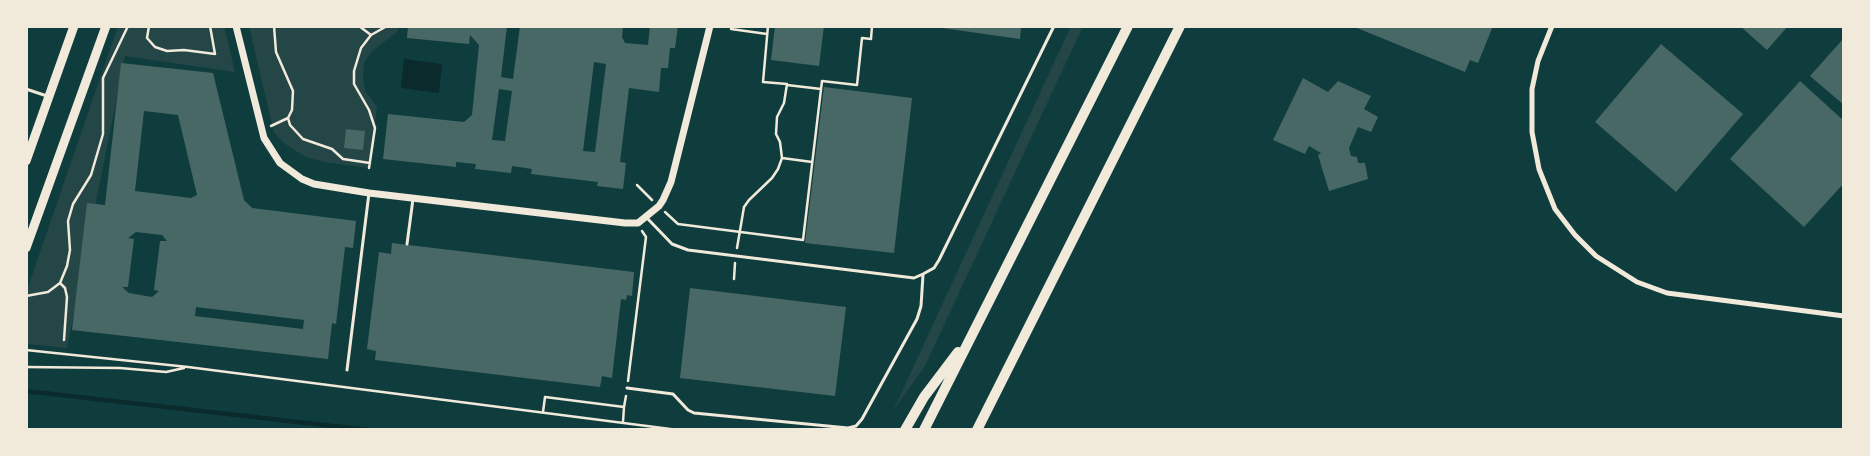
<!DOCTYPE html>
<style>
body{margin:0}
#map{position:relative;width:1870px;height:456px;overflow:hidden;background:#0f3d3e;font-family:Ubuntu,sans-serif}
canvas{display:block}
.frame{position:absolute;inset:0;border:28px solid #f1e9da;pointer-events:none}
</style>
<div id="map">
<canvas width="1870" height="456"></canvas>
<div class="frame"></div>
</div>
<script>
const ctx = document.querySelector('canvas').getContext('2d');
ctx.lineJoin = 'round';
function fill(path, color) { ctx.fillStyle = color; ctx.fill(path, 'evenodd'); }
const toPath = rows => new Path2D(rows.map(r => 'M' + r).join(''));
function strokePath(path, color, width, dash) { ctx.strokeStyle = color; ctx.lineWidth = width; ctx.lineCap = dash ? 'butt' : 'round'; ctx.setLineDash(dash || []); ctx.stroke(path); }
fill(toPath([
 [118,26,224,26,235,72,125,56,67,348,26,344,26,293],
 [249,26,398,26,398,31,371,52,364,63,363,77,365,91,377,107,369,168,324,162,306,157,285,144,274,133],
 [1071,26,1083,26,925,366,893,411]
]), '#244646');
fill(toPath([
 [404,59,442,64,439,93,401,88]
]), '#0a2a2b');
strokePath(toPath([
 [26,391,368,430]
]), '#0a2a2b', 4.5);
fill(toPath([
 [408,26,507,26,501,77,513,79,520,26,623,26,622,37,625,43,648,45,650,26,678,26,675,48,670,48,668,68,661,68,659,92,629,88,620,162,626,163,623,189,597,186,598,182,531,174,532,169,512,166,511,173,475,169,476,164,456,162,456,167,383,159,388,114,464,122,472,115,479,45,470,35,469,44,407,38],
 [594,62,606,64,595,152,583,151],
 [499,89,512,91,505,141,492,140],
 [775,26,824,26,819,66,771,60],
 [928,26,1021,26,1020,39],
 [1352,26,1493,26,1478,63,1470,60,1465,72],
 [1740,26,1788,26,1767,50],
 [1844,38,1844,105,1810,76],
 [1661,44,1743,114,1676,192,1595,122],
 [121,63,213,73,244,200,252,208,356,221,353,248,345,247,336,324,332,323,328,359,72,330,87,203,105,205],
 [144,111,178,115,197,195,191,198,135,191],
 [136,232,162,235,167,241,160,241,154,290,159,291,152,297,129,293,122,287,128,287,134,239,128,238],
 [196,307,304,320,303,329,195,316],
 [1303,78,1328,92,1338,81,1371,96,1364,109,1378,117,1371,132,1358,127,1349,148,1351,156,1357,157,1358,163,1365,163,1368,179,1329,191,1318,155,1321,153,1309,146,1305,154,1273,140],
 [1800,81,1844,121,1844,183,1804,227,1730,159],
 [824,87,912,98,894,253,805,243],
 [346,129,365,131,363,150,344,148],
 [392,243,634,272,632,296,627,295,626,300,621,299,612,378,602,376,600,387,375,360,376,351,367,349,379,252,391,254],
 [690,288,846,307,835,396,680,378]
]), '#486865');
strokePath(toPath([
 [149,26,147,38,155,47,167,51,184,50,215,54,210,26],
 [274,26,276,52,293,91,292,110,288,118,290,125,303,139,332,149,343,159,370,163],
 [359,26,371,35],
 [731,29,767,34],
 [787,85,821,89],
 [271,126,288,118],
 [782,158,812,162],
 [369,168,375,128,369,110,354,84,354,71,361,48,371,35,387,26],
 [637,185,652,200],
 [665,212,678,224,803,240,822,81,857,85,862,38,871,39,872,26],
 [737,248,744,207,749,200,772,178,778,169,782,158,780,142,776,134,777,117,784,103,787,84,763,82,768,26],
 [734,279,735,263],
 [60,283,65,288,67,297,64,340],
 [26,296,48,292,60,283,67,266,70,250,68,221,73,204,91,175,103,134,103,78,128,26],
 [26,350,188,367,678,430],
 [26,367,120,368,166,372,184,368],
 [628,381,646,237,642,231],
 [543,412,545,397,624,407,626,396],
 [623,422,624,407]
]), '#f1e9da', 2.5);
strokePath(toPath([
 [26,89,47,96],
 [647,218,672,244,688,250,914,278,923,274,934,268,939,260,1054,26],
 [407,244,413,199],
 [347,370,369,193],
 [627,388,673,394,688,410,694,413,848,428,856,426,862,419,917,319,921,306,923,275]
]), '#f1e9da', 3);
strokePath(toPath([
 [1552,26,1538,61,1532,89,1532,132,1539,169,1555,209,1575,235,1596,256,1637,282,1667,293,1844,316]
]), '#f1e9da', 5);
strokePath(toPath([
 [236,26,264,138,280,163,302,179,314,184,369,193,625,223,638,223,659,206,663,200,671,182,710,26]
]), '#f1e9da', 7);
strokePath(toPath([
 [26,161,74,26],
 [26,248,106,26]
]), '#f1e9da', 9);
strokePath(toPath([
 [905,430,924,397,958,352],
 [924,430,1128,26],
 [977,430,1180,26]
]), '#f1e9da', 10);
</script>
